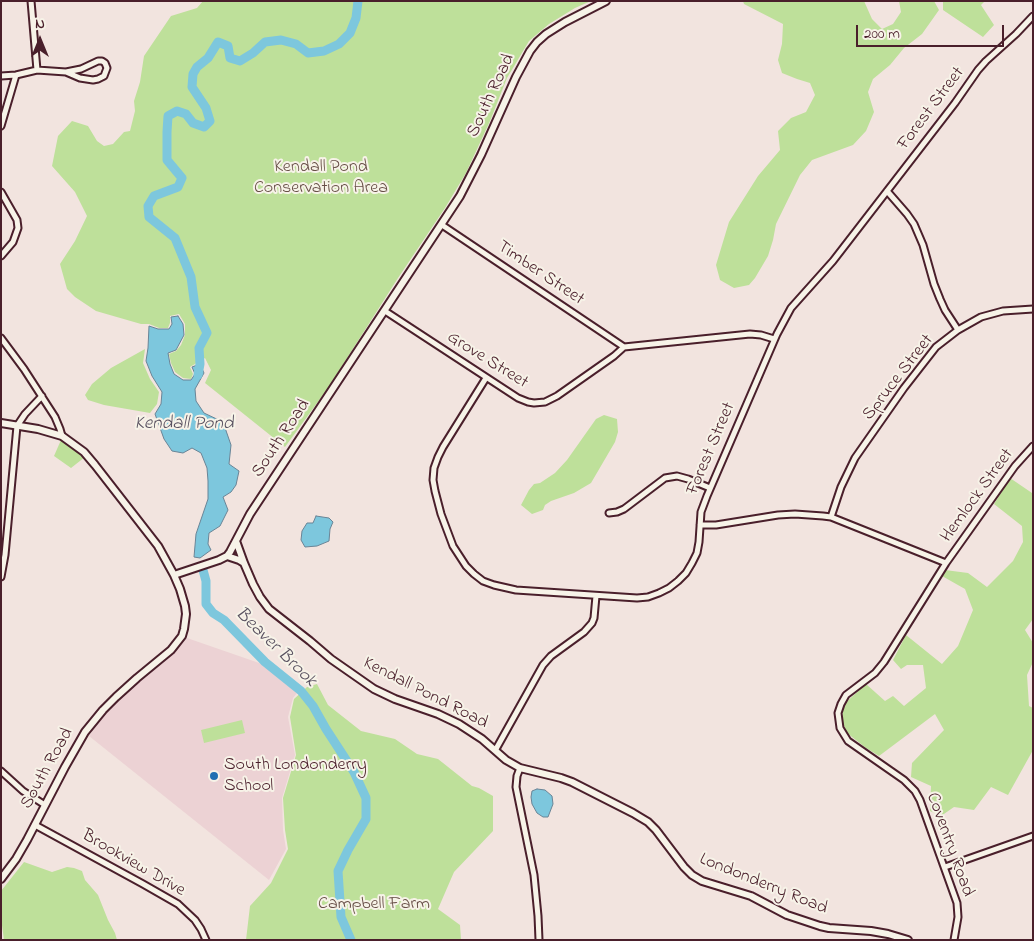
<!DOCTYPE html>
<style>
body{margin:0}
#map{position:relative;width:1034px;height:941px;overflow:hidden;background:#f2e4df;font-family:"Indie Flower",sans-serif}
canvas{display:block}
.frame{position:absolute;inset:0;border:2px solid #4a1f2b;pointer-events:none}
.north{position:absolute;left:15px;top:15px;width:50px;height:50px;-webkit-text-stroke:4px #f7f3e8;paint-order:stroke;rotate:0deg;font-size:14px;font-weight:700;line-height:20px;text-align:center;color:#4a1f2b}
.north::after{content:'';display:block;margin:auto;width:18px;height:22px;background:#4a1f2b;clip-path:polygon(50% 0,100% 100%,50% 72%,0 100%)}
.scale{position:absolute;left:856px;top:25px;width:148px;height:22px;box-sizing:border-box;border:2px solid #4a1f2b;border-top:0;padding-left:6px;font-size:15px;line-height:18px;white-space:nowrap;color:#4a1f2b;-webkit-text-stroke:4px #f7f3e8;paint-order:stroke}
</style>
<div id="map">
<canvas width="1034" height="941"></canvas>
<div class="frame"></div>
<div class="north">N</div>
<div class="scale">200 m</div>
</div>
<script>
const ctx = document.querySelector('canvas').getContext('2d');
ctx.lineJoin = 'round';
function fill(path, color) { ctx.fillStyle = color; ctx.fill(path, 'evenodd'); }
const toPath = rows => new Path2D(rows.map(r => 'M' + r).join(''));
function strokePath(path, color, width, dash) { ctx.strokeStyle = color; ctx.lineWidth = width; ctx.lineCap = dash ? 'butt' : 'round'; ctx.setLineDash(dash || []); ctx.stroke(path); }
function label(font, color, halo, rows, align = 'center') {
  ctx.font = font + ' "Indie Flower",sans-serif'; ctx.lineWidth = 4; ctx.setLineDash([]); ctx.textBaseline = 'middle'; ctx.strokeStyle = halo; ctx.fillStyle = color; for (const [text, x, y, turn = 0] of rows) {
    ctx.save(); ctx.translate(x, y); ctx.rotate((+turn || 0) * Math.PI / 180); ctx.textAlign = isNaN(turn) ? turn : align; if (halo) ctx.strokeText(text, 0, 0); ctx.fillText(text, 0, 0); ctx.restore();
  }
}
fill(toPath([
 [187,638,262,664,297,693,293,698,288,717,295,755,282,798,283,830,286,849,269,880,89,736,96,726,107,713,139,681,163,663,182,644]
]), '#ecd2d4');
fill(toPath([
 [203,1,591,1,575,8,549,24,529,41,507,78,490,121,466,173,445,208,398,278,328,388,285,447,205,383,211,370,205,358,190,367,193,374,191,379,183,378,175,372,171,363,169,354,176,351,181,345,185,335,185,324,179,314,170,316,170,323,168,328,159,328,149,324,141,324,96,311,75,297,67,289,60,264,75,241,87,216,75,192,52,166,58,136,72,121,88,126,97,141,104,146,113,144,124,132,130,131,135,111,134,101,140,82,144,56,171,16,197,8],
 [743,1,864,1,872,19,882,29,893,24,901,12,899,1,934,1,939,10,922,34,904,48,890,65,873,79,868,92,874,112,866,131,853,145,812,160,800,175,776,224,773,240,768,256,755,278,749,285,734,288,720,280,716,265,729,222,758,176,780,150,778,131,791,118,806,112,815,95,810,83,797,79,782,73,778,60,782,44,783,24,744,4],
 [943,1,985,1,981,5,994,25,983,37,943,10],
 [145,349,143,363,150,379,159,392,157,404,150,413,104,405,88,400,85,395,92,384,111,368],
 [604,415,617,419,618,432,615,442,591,483,574,493,551,501,545,505,543,510,532,514,521,505,529,490,534,484,540,483,555,473,567,460,596,419],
 [61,440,69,444,82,453,85,457,71,468,54,456],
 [1010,478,1032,493,1033,496,1033,619,1025,630,1033,643,1033,662,1027,675,1029,706,1033,708,1033,750,1008,795,991,787,974,810,954,807,941,816,930,811,931,786,911,777,912,763,944,730,935,714,879,756,866,748,847,733,842,721,843,705,866,684,885,701,893,696,904,706,926,688,923,665,907,665,901,669,893,660,906,635,942,664,958,646,973,610,965,589,942,576,945,570,968,573,987,587,1013,561,1023,542,1022,526,994,504],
 [317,684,328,705,361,731,395,739,417,754,438,759,472,786,479,788,493,796,493,831,454,872,438,909,460,925,461,940,246,940,250,906,271,883,288,849,285,830,283,798,296,755,290,717,294,699,307,687],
 [242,720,245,733,204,743,201,730],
 [24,862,52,872,67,867,74,868,82,871,85,880,98,895,108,920,115,933,117,940,4,940,1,918,1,891]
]), '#bee09a');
const water = toPath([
 [178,316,183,324,184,335,176,350,168,353,170,364,174,374,183,380,191,380,195,374,192,367,200,364,204,373,195,389,196,401,204,413,223,422,231,445,229,464,239,471,236,485,231,492,223,497,228,510,220,526,209,533,208,544,211,550,200,558,194,557,196,534,208,499,208,481,207,468,201,453,192,448,183,453,172,451,164,439,155,414,161,404,162,392,152,376,146,361,148,348,149,326,158,329,169,329,172,324,171,317,178,316],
 [316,516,329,518,333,522,330,529,329,541,317,546,305,547,301,540,302,531,307,523,313,523,316,516],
 [537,789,545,790,552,796,553,804,548,817,543,817,537,813,532,804,531,797,532,791,537,789]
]);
fill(water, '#7dc7dd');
strokePath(water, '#698496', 1);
strokePath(toPath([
 [198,375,200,364,199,348,207,333,195,307,191,277,175,238,149,217,148,206,154,196,178,187,182,178,167,160,167,132,168,116,177,111,186,114,193,123,204,127,210,121,206,108,192,87,193,74,197,67,208,58,218,42,228,46,230,58,240,61,253,53,265,42,281,40,296,44,308,53,324,51,339,44,350,33,356,18,358,1],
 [203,570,206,581,206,604,213,613,224,620,265,662,301,691,313,706,326,729,354,772,366,798,366,819,348,850,338,871,341,917,351,940]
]), '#7dc7dd', 9);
const minor = toPath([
 [31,1,37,70],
 [1,76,16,75,37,70,66,72,81,69,98,61,102,61,105,63,107,68,104,76,98,79,93,80,80,78,66,72],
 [1,126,16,75],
 [887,191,907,214,914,224,923,245,934,284,940,299,945,310,958,330],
 [1,192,17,220,18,228,13,242,1,256],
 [442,225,624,347],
 [385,311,518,398,528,402,534,403,545,402,557,396,614,356,624,347,750,334,761,335,774,339],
 [1,338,24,369,55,417,60,429,62,436],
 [486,378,443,447,438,457,434,468,433,480,435,491,441,514,453,546,466,566,474,574,483,581,494,585,516,590,637,598,648,597,659,593,669,588,678,581,686,573,692,563,697,553,699,542,701,512,707,496,777,334,791,308,833,261,955,103,978,70,986,61,1016,34,1033,16],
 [609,513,617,512,624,509,665,478,677,476,688,479,710,488],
 [831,517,841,487,855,458,904,388,936,347,958,330,981,317,1003,311,1033,309],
 [700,525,716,525,778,515,795,514,823,516,831,517,946,563],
 [1,577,5,555,17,426,25,414,42,396],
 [496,749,543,665,551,656,584,632,592,623,594,618,596,596],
 [520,768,517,776,516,787,534,875,538,916,539,940],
 [1,771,23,791,45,805],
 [35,825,143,884,178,904,195,920,201,929,206,940],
 [945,867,1033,836],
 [954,940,958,917,957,903,920,800,915,791,904,780,848,741,840,728,838,713,841,704,846,695,875,673,884,662,946,563,1015,466,1033,446]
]);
const tertiary = toPath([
 [1,423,38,429,62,436,84,452,95,465,158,546,174,575,180,589,185,606,186,614,184,629,182,636,171,650,137,678,116,697,103,710,85,732,65,767,27,840,16,859,1,879],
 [236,541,244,563,253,584,260,597,269,609,310,641,331,659,374,689,395,699,438,714,459,724,482,739,506,760,520,768,561,778,572,782,633,813,648,822,656,830,684,867,692,875,702,881,751,896,787,915,820,926,829,928,871,931,888,934,908,940],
 [227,556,239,560,244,563],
 [174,575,219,560,227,556,230,552,250,514,460,196,481,155,516,77,530,51,537,42,546,34,565,22,606,1]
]);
strokePath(minor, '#4a1f2b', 9);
strokePath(tertiary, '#4a1f2b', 10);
strokePath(minor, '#f7f3e8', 5);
strokePath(tertiary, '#f7f3e8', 6);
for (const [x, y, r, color] of [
 [214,776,5,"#1f6fb2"]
]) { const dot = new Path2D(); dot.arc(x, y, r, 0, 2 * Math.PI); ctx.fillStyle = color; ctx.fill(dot); strokePath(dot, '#f7f3e8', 2); }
label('18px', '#4a1f2b', '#f7f3e8', [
 ["South Road",492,96,-65],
 ["Forest Street",932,109,-53],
 ["Timber Street",540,274,34],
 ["Grove Street",487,361,32],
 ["Spruce Street",899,378,-52],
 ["South Road",282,439,-56],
 ["Forest Street",712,449,-67],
 ["Hemlock Street",978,496,-54],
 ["Kendall Pond Road",425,694,27],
 ["South Road",48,769,-61],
 ["Coventry Road",949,845,70],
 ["Brookview Drive",133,864,30],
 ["Londonderry Road",763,885,22]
]);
label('18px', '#674f47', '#f7f3e8', [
 ["Kendall Pond",321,168],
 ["Conservation Area",321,189],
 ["Campbell Farm",374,905]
]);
label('18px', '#4a1f2b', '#f7f3e8', [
 ["South Londonderry",224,766],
 ["School",224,787]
], 'left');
label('italic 19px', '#595160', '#f7f3e8', [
 ["Kendall Pond",184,425],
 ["Beaver Brook",275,648,44]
]);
</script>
